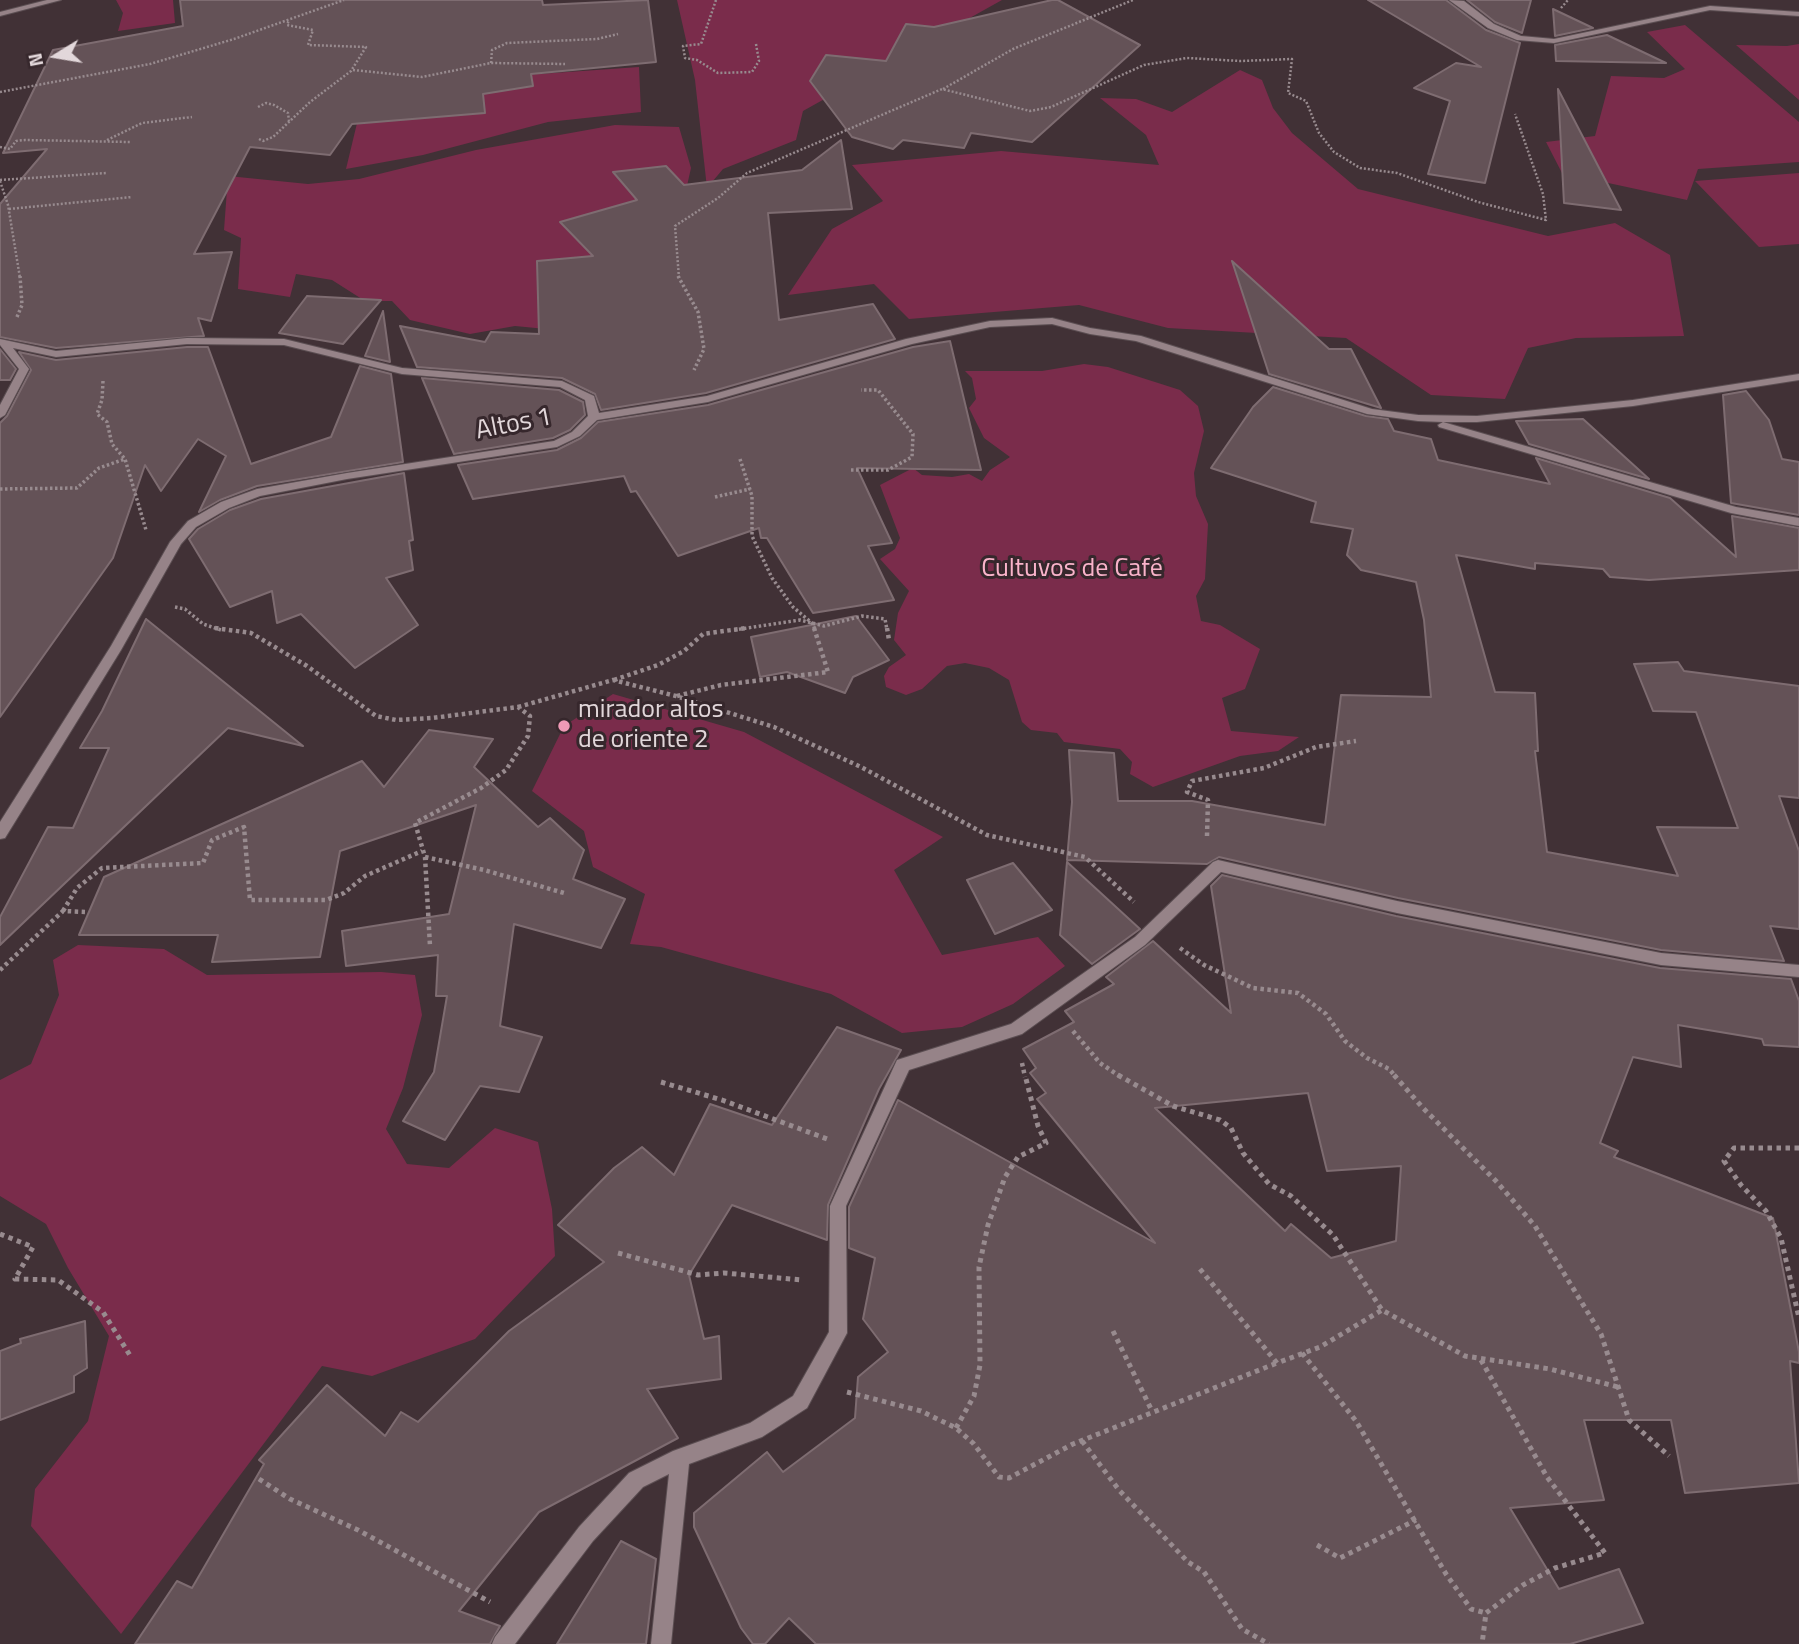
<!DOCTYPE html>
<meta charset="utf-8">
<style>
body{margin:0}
#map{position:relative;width:1799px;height:1644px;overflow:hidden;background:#413136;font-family:"Titillium Web",sans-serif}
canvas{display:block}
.north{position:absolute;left:21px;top:21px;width:70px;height:70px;-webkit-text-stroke:5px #36272c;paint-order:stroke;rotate:259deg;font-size:19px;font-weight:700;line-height:28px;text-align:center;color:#e2d7da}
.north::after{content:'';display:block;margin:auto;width:24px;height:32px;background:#e2d7da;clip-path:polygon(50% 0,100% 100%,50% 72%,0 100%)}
</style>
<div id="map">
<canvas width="1799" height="1644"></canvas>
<div class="north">N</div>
</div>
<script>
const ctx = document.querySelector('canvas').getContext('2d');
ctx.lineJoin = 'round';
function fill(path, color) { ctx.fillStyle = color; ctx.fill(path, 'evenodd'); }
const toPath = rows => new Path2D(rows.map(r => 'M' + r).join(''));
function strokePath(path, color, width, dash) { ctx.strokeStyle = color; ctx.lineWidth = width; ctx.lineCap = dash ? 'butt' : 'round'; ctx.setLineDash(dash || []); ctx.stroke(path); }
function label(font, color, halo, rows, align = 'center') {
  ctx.font = font + ' "Titillium Web",sans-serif'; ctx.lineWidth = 6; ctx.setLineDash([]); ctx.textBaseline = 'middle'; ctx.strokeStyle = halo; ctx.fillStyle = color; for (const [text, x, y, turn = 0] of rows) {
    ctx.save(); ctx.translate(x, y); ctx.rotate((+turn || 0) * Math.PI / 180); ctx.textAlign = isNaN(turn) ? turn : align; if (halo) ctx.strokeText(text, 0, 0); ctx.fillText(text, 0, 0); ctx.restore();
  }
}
fill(toPath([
 [116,0,173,0,175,23,118,31,123,13],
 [677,0,1002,0,803,111,796,140,723,169,707,188,695,80],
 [1685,25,1799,122,1799,162,1698,169,1687,200,1562,173,1546,142,1595,136,1611,76,1664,78,1685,69,1647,32],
 [1799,44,1799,100,1736,45,1787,46],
 [639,67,641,112,548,122,423,155,346,169,358,119,454,80],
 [1240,70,1262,80,1273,108,1292,133,1358,189,1548,236,1615,223,1670,255,1684,336,1576,338,1528,348,1505,399,1431,395,1346,338,1168,328,1079,305,909,319,874,284,788,295,832,229,883,201,852,165,1001,151,1159,165,1146,135,1100,98,1136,99,1172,112],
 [615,125,679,127,691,168,682,208,546,329,515,326,470,334,410,320,392,301,365,301,332,280,296,274,290,297,238,289,241,238,224,230,228,176,308,184,359,179,476,150],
 [1799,173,1799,244,1759,247,1695,181],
 [1084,364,1108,367,1180,390,1198,406,1204,431,1194,473,1196,496,1208,524,1205,579,1196,596,1201,621,1220,625,1260,649,1245,689,1222,698,1231,731,1299,737,1278,751,1240,756,1153,787,1130,774,1132,762,1120,749,1064,742,1057,733,1031,730,1022,722,1009,680,989,668,965,663,947,666,922,689,906,695,886,687,884,676,889,667,906,655,894,640,898,613,909,591,880,559,895,549,900,538,880,485,913,468,922,475,952,477,969,474,982,481,990,470,1010,457,984,438,969,408,976,399,972,378,965,371,1042,371],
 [613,694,744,732,943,837,894,870,942,955,1038,937,1065,966,1013,1004,962,1027,902,1033,831,994,661,947,630,944,645,894,593,867,584,831,532,791,564,726],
 [78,945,164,949,207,975,381,972,415,975,422,1015,403,1088,386,1129,407,1164,449,1168,495,1128,538,1142,552,1209,555,1256,475,1339,372,1376,322,1366,121,1634,31,1526,35,1489,88,1421,109,1336,68,1268,46,1224,0,1196,0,1080,31,1064,59,995,53,960]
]), '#7a2c4b');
const building = toPath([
 [180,0,542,0,543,5,648,0,656,62,531,74,533,86,483,94,485,113,352,124,330,155,250,147,194,254,232,252,211,321,198,318,204,336,56,348,0,337,0,204,47,149,3,153,53,50,183,26,180,0],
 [1052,0,1058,0,1140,45,1032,142,971,133,964,148,903,140,893,149,852,137,810,81,826,55,886,61,906,24,934,27,1052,0],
 [1368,0,1446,0,1486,30,1520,43,1485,183,1428,174,1450,101,1414,88,1456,63,1481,67,1368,0],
 [1467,0,1531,0,1522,33,1495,22,1467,0],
 [1553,9,1593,28,1555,36,1553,9],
 [1607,35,1666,63,1556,61,1555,45,1607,35],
 [1558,89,1621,210,1564,203,1558,89],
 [841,140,852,209,768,213,779,320,873,304,895,339,706,393,601,410,595,394,562,378,417,367,400,326,485,342,491,332,539,334,537,261,593,256,560,222,637,200,613,172,666,166,684,185,802,170,841,140],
 [1232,261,1329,349,1351,349,1381,408,1269,374,1232,261],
 [307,296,381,300,343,344,279,333,307,296],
 [383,311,390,362,365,356,383,311],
 [950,341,981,470,857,468,892,543,868,546,894,600,813,613,767,538,761,538,759,528,678,556,636,491,631,492,624,476,473,499,458,465,557,450,581,438,598,422,708,405,913,347,950,341],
 [187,347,208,347,251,464,331,437,360,366,391,374,403,462,257,486,220,500,199,512,226,456,198,439,161,491,145,465,113,558,0,717,0,423,7,416,31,370,19,352,56,360,187,347],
 [0,349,16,369,10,380,0,380,0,349],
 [422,378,559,390,583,402,585,415,570,430,553,438,454,454,422,378],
 [1273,387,1366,416,1388,419,1394,431,1431,439,1438,460,1550,484,1536,458,1670,498,1736,557,1732,516,1799,528,1799,570,1649,580,1610,577,1603,569,1535,563,1535,569,1456,555,1495,692,1535,693,1538,751,1535,751,1547,852,1678,876,1657,827,1738,828,1696,712,1653,711,1634,664,1678,662,1684,671,1799,686,1799,798,1779,796,1799,851,1799,929,1770,926,1784,961,1661,950,1398,898,1219,857,1207,864,1067,860,1072,802,1069,750,1114,753,1118,801,1192,801,1325,825,1341,695,1431,697,1424,620,1416,582,1361,570,1347,555,1353,529,1311,522,1316,502,1211,468,1253,407,1273,387],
 [1746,391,1769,420,1782,459,1799,462,1799,515,1731,503,1723,395,1746,391],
 [1583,419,1649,479,1529,444,1516,421,1583,419],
 [404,473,413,540,409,541,413,570,386,578,418,625,355,668,301,614,277,623,272,591,230,607,189,539,198,529,230,510,261,499,404,473],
 [856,616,889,660,853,677,845,693,787,672,760,677,751,637,856,616],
 [146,619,303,746,228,728,0,945,0,917,48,827,73,828,109,748,80,748,102,711,146,619],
 [429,730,493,739,474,767,538,827,550,818,584,850,573,879,625,899,601,948,514,924,500,1026,542,1037,519,1092,480,1086,445,1140,403,1121,434,1072,447,996,436,996,438,955,346,966,342,931,449,914,476,805,340,851,320,957,212,962,218,935,79,935,104,877,362,761,384,787,429,730],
 [1067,862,1140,929,1092,964,1060,935,1067,862],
 [1013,863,1052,910,995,934,967,880,1013,863],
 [1222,875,1396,916,1660,968,1791,979,1799,1001,1799,1047,1764,1045,1762,1039,1678,1025,1681,1067,1633,1057,1600,1143,1618,1151,1614,1157,1773,1218,1799,1352,1799,1363,1790,1361,1799,1483,1685,1493,1671,1420,1584,1420,1604,1500,1510,1508,1559,1589,1619,1569,1643,1623,1570,1644,816,1644,789,1618,765,1644,753,1644,741,1628,694,1527,694,1513,767,1452,783,1472,855,1418,858,1377,888,1352,863,1319,875,1258,849,1248,849,1207,898,1100,1155,1243,1037,1099,1046,1093,1030,1073,1036,1068,1023,1049,1074,1022,1065,1011,1114,984,1106,977,1153,941,1231,1013,1211,886,1222,875],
 [1308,1093,1327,1171,1401,1166,1396,1241,1331,1258,1291,1224,1285,1231,1155,1108,1308,1093],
 [837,1027,901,1050,879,1089,828,1205,827,1240,732,1205,689,1275,704,1339,719,1336,721,1379,647,1389,678,1438,539,1512,459,1611,500,1626,490,1644,135,1644,177,1581,192,1588,264,1464,259,1460,327,1385,385,1436,401,1412,418,1422,509,1331,604,1262,558,1225,614,1168,642,1147,674,1175,710,1104,772,1125,837,1027],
 [85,1321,87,1368,74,1376,74,1392,0,1420,0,1351,21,1343,20,1339,85,1321],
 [621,1541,656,1559,646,1644,557,1644,621,1541]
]);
fill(building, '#645257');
strokePath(building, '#7e6c71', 2);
const minor = toPath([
 [47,0,61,0,0,16,0,12,47,0],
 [1449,0,1464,1,1494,24,1521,36,1554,39,1710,6,1799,12,1799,16,1710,10,1554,43,1517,40,1488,28,1449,0],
 [1052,318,1090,328,1141,336,1372,409,1418,415,1477,416,1633,400,1799,374,1799,380,1633,406,1477,422,1443,422,1736,507,1799,518,1799,526,1731,513,1439,427,1438,425,1443,422,1418,421,1367,414,1136,341,1090,334,1052,324,990,327,912,344,708,402,597,420,580,436,557,447,347,479,260,496,229,508,196,527,181,544,121,650,5,838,0,839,0,822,111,646,170,542,188,521,221,502,257,489,347,473,554,441,572,432,588,416,585,400,560,387,402,374,284,345,187,344,56,357,13,348,29,369,5,415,0,418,0,405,19,369,0,345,0,339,56,351,187,338,284,339,402,368,562,381,594,396,599,413,707,396,906,339,990,321,1052,318],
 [1218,860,1397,901,1661,953,1799,965,1799,977,1661,965,1397,913,1221,872,1145,945,1022,1034,909,1070,846,1206,847,1333,807,1408,762,1437,689,1464,671,1644,651,1644,669,1474,643,1487,593,1541,515,1644,492,1644,495,1637,579,1527,629,1473,673,1451,750,1423,793,1396,829,1332,830,1206,897,1060,1011,1024,1135,937,1213,862,1218,860]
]);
strokePath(minor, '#5b4e52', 2);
strokePath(toPath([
 [716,0,701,44,683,46,685,58,697,60,718,73,752,72,759,61,756,44],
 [1561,8,1568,0],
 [491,63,492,50,507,43,597,39,618,34],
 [353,70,422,77,491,63,565,64],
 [943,89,1013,49,1133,0],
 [0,92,150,64,234,39,344,0],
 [258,107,266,103,274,105,288,113,289,121],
 [259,139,263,141,273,137,310,102,351,71,366,47,308,45,313,30,287,25,289,20],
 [107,140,142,123,192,117],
 [0,147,10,149,16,141,25,140,130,142],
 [0,180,107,173],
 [0,181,8,205,20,278],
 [9,209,132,197],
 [679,278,675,226,718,198,747,173,942,89,1030,111,1051,107,1144,65,1187,58,1240,61,1292,59,1288,93,1306,101,1319,133,1334,152,1360,168,1397,173,1478,202,1546,220,1543,194,1515,114]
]), '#988b8f', 2.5, [2, 2]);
strokePath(toPath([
 [678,276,698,312,704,349,694,370],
 [17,317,22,305,20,276],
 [103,381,102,400,97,414,107,422,112,444,125,459,146,530],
 [740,459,752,496,752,536,772,578,793,607,813,624,815,630],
 [851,470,888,470,912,457,913,434,878,390,861,390],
 [0,489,77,488,99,468,125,459],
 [715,497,750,489],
 [175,607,185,609,203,624,221,630],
 [734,630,800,620,824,626,862,616,885,619,887,630]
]), '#988b8f', 3.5, [2.5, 2.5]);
strokePath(toPath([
 [215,628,251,633,307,666,376,716,396,720,432,718,518,707,530,716,528,736,506,770,481,788,415,823,425,857,430,946],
 [887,628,889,640],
 [614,680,658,665,684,651,703,634,746,628],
 [677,696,721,685,828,672,814,628],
 [518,707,613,680,676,696,774,727,861,767,987,835,1085,857,1134,902],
 [1207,836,1208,800,1187,792,1192,781,1264,768,1316,747,1356,741],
 [425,857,484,870,564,893],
 [63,911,77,888,102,868,203,863,212,840,244,827,250,900,326,900,344,893,365,876,422,851],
 [1180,948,1204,965,1253,988,1298,993,1326,1014,1345,1041,1367,1058,1389,1069,1396,1077],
 [0,970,63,911,85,912],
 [1073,1031,1100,1063,1121,1077],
 [1022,1063,1025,1077]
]), '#988b8f', 4.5, [3.5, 3.5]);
strokePath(toPath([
 [1118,1075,1173,1106,1220,1120,1231,1128,1243,1153,1269,1184,1291,1196,1333,1235,1382,1310,1465,1356,1550,1369,1618,1387],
 [1394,1075,1423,1108,1496,1181,1535,1226,1601,1334,1629,1420,1669,1456],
 [661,1082,722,1100,830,1140],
 [1799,1148,1734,1148,1724,1161,1741,1185,1766,1211,1781,1238,1799,1318],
 [0,1234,33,1247,15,1279,58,1280,103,1312,131,1357],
 [618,1253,698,1275,724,1273,802,1280],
 [1200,1269,1277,1363,1320,1347,1382,1310],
 [1113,1331,1152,1411],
 [1302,1353,1356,1421,1446,1574,1471,1609,1486,1613],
 [1481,1360,1547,1477,1605,1553,1555,1568,1523,1585,1486,1613,1482,1644],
 [847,1392,921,1411,956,1428,973,1443,999,1477,1009,1478,1073,1444,1277,1363],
 [956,1428,974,1396,980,1365,979,1267,988,1225,1005,1177,1018,1157,1046,1143,1038,1126,1025,1075],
 [1082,1441,1119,1490,1188,1562,1204,1572,1242,1629,1269,1644],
 [259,1479,290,1499,358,1530,490,1602],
 [1317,1545,1340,1558,1416,1520]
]), '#988b8f', 5, [4.5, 4.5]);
fill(minor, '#968388');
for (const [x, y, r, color] of [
 [564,726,7,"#f09ab6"]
]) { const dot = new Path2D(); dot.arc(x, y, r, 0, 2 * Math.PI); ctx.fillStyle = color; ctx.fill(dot); strokePath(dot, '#36272c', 2.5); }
label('26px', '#e2d7da', '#36272c', [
 ["Altos 1",514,425,-11]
]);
label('26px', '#fab3ca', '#36272c', [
 ["Cultuvos de Café",1072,570]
]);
label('26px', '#e2d7da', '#36272c', [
 ["mirador altos",578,711],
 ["de oriente 2",578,741]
], 'left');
</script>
